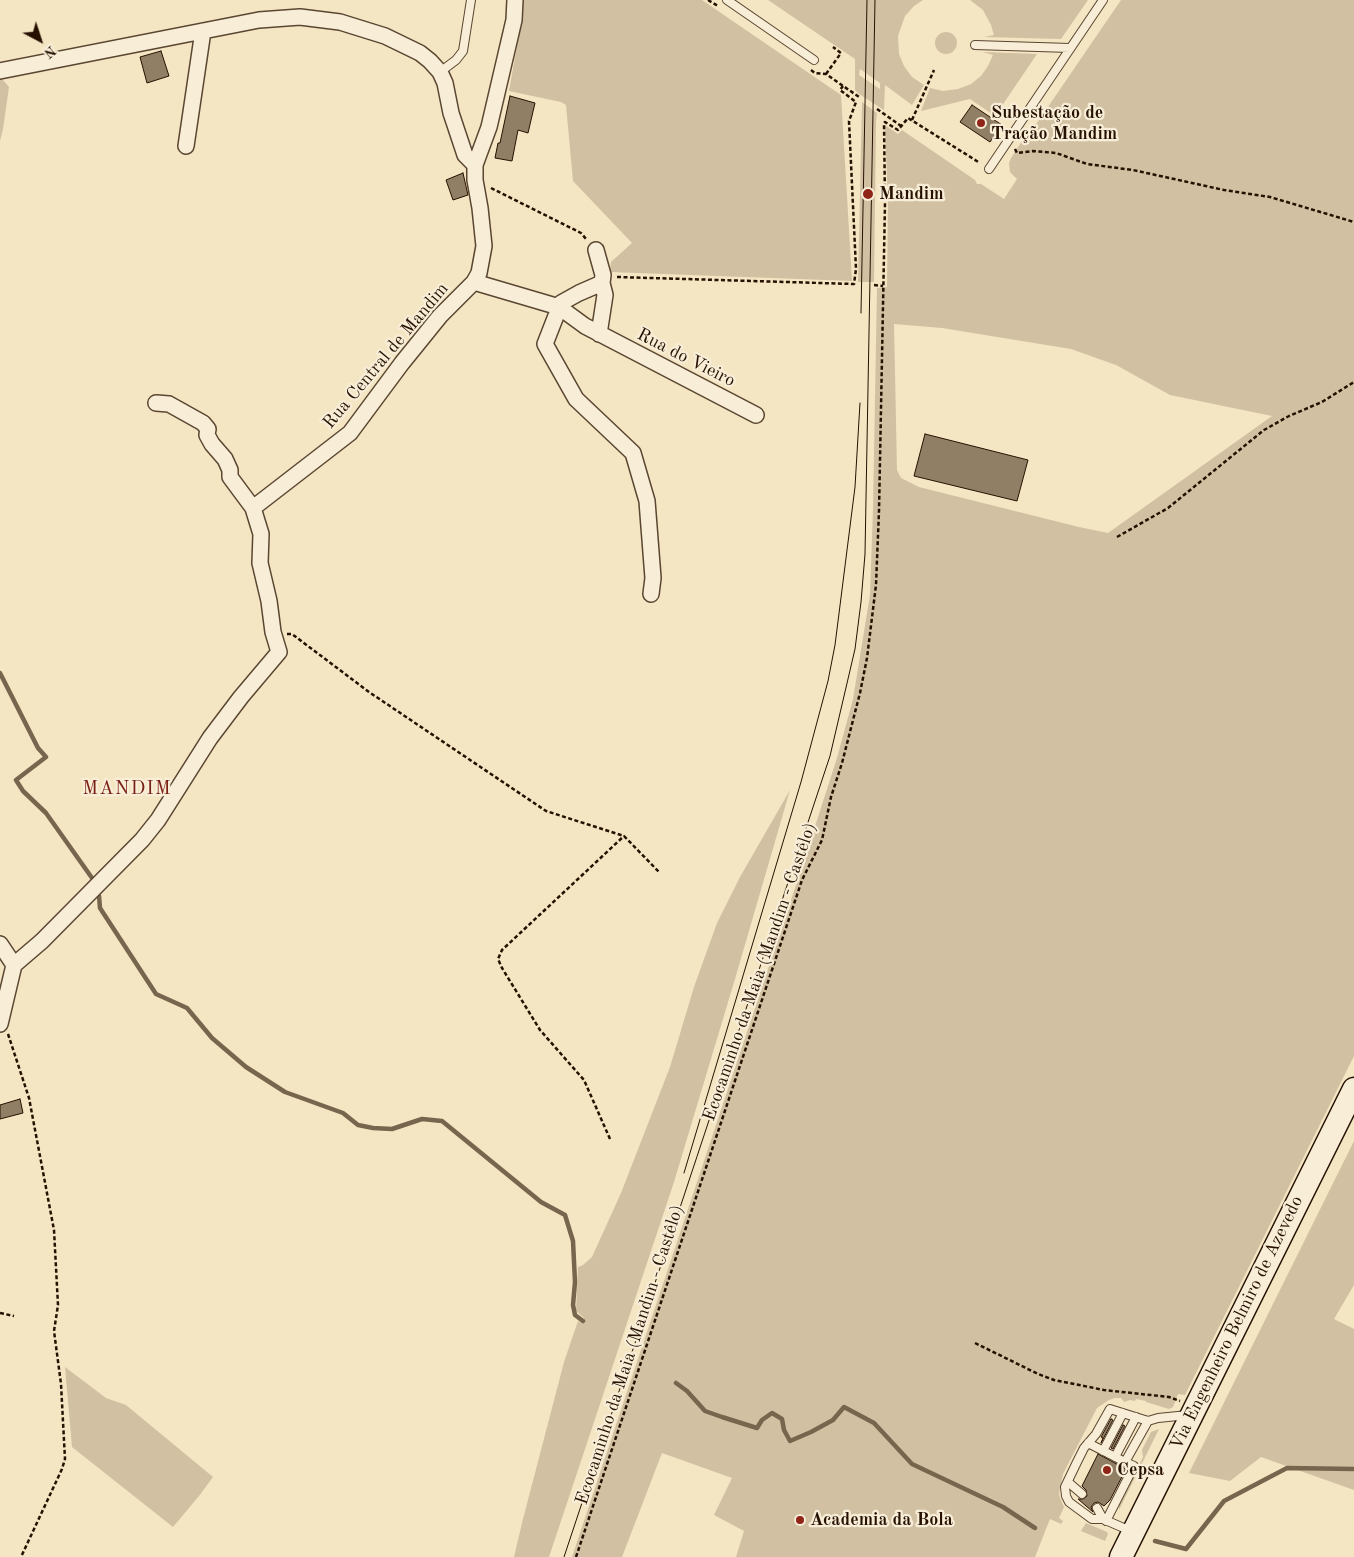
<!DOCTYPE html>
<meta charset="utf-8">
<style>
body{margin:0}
#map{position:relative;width:1354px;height:1557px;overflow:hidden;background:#f4e5c3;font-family:"Old Standard TT",serif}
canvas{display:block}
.north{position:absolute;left:15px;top:15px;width:50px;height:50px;-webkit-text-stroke:4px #f8eed8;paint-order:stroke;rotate:140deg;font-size:14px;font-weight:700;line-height:20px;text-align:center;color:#261100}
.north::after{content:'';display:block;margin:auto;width:18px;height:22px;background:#261100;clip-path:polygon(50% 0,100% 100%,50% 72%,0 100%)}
</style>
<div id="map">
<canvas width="1354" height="1557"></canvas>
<div class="north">N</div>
</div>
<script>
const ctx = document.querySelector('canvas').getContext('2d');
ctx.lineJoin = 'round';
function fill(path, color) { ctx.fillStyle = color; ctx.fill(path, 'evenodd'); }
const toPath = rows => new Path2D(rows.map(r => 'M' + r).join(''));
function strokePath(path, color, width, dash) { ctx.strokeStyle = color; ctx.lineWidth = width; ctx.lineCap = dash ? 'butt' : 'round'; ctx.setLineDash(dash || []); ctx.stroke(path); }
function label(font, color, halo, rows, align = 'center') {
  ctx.font = font + ' "Old Standard TT",serif'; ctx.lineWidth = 4.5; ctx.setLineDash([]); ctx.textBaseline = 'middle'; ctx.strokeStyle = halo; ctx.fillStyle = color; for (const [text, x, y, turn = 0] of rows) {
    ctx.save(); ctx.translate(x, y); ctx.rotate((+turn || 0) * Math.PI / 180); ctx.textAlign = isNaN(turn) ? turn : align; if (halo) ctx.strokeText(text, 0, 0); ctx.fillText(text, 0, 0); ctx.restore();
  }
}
fill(toPath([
 [522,0,702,0,841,95,852,281,610,272,611,262,632,243,573,181,566,105,561,102,509,91,520,29],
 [768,0,923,0,914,6,905,16,898,36,899,54,904,66,912,77,924,85,912,105,885,85,884,110,859,94,855,90,855,59],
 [860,69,880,83,880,89,859,75],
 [970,0,1088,0,1061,39,984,37,994,35,991,25,983,10],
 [1121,0,1354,0,1354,1056,1185,1395,1178,1394,1173,1407,1169,1409,1146,1402,1146,1401,1136,1399,1135,1401,1130,1400,1124,1402,1121,1398,1115,1398,1109,1400,1097,1408,1063,1474,1059,1493,1060,1498,1064,1507,1059,1518,1063,1521,1061,1524,1050,1519,1035,1557,736,1557,744,1531,714,1515,732,1478,662,1453,622,1557,572,1557,799,876,837,758,853,699,870,595,873,509,877,288,887,287,888,203,885,125,898,134,902,130,975,180,977,184,981,184,1004,199,1017,179,1010,172,1009,163,1011,158,1024,138,1026,139],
 [894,324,942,328,1071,349,1116,365,1170,395,1272,416,1108,533,1079,527,919,487,901,478,897,470],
 '935 43a11 11 0 1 1 22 0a11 11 0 1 1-22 0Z',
 [983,52,1037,54,995,116,970,99,921,111,930,88,943,91,958,89,971,84,981,76,988,66,993,55],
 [0,79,2,79,9,87,3,129,0,141],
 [862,102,877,113,876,122,874,282,858,282],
 [790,790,735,979,674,1182,549,1557,514,1557,523,1519,564,1362,578,1321,582,1323,584,1318,576,1311,578,1267,583,1265,592,1257,621,1193,670,1067,694,987,717,923,740,877],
 [1354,1141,1354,1285,1334,1319,1354,1329,1354,1490,1261,1457,1230,1481,1189,1473],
 [65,1367,106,1398,126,1405,213,1477,199,1496,173,1527,72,1447],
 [1159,1429,1119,1510,1119,1505,1143,1457,1142,1450,1151,1432],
 [1086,1523,1107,1532,1108,1534,1105,1541,1081,1531]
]), '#d1c1a2');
strokePath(toPath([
 [0,673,38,748,46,757,16,780,23,791,46,813,92,878],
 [99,896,100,908,156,994,187,1008,212,1038,246,1067,285,1092,343,1113,358,1125,373,1128,392,1129,422,1119,442,1121,541,1202,565,1215,573,1241,575,1282,573,1305,575,1315,583,1321],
 [676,1383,687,1391,705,1411,722,1417,757,1428,762,1420,772,1413,782,1419,784,1430,790,1441,811,1432,833,1420,844,1407,874,1423,912,1464,1003,1507,1035,1528],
 [1155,1541,1186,1549,1224,1501,1287,1468,1354,1469]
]), '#78654d', 4.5);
const building = toPath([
 [161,51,169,76,147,83,140,57,161,51],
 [510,96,535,103,528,133,518,130,512,161,495,158,498,143,500,143,510,96],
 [972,105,1002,125,990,142,960,122,972,105],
 [463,173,468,195,453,200,446,180,463,173],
 [925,434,1028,460,1017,501,914,476,925,434],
 [20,1099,23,1113,0,1119,0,1105,20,1099],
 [1111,1419,1113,1420,1101,1443,1103,1438,1101,1437,1111,1419],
 [1123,1425,1125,1426,1113,1449,1111,1448,1123,1425],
 [1098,1454,1126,1469,1110,1500,1104,1506,1098,1502,1094,1503,1091,1507,1093,1512,1078,1499,1083,1499,1087,1496,1086,1490,1082,1486,1098,1454]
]);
fill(building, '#917f65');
strokePath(building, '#261100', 1);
const service = toPath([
 [727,0,814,60],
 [975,45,1070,48],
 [440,72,456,60,463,51,471,0],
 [989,169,1103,0],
 [1088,1443,1125,1462],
 [1103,1451,1123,1413],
 [1115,1457,1136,1417],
 [1068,1482,1082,1494],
 [1097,1508,1103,1519],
 [1106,1521,1134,1466,1125,1462,1148,1421],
 [1133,1532,1103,1519,1092,1519,1069,1502,1066,1496,1065,1487,1077,1462,1084,1448,1096,1434,1110,1409,1148,1421,1158,1418,1188,1415]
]);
const minor = toPath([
 [0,71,259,20,300,17,340,22,385,36,420,53,430,61,440,72,445,83,451,113,465,155,475,165],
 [186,146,203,31],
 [596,250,603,275,602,283,605,295,599,334],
 [474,282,559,307,585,326,756,415],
 [602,283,579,293,561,303,545,344,576,399,633,453,647,501,653,578,651,594],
 [156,403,169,404,203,423,208,429,207,435,212,444,225,459,230,470,230,477,253,508],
 [0,944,14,965],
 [0,1024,14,965,42,941,142,840,158,820,210,738,241,697,279,652,273,632,269,601,260,563,261,534,253,508,350,433,402,363,440,316,474,282,479,273,484,246,480,208,475,180,475,165,489,127,514,20,515,0]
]);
const secondary = toPath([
 [1121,1557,1354,1089]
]);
strokePath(service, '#5a4631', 10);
strokePath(minor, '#5a4631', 18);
strokePath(secondary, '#261100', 25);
strokePath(toPath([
 [708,0,718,6],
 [811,70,815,73,826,74,859,97],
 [826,74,841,53,833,47],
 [877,109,901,126],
 [912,120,934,70],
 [1015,149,1017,153,1033,151,1056,153,1087,164,1133,170,1224,190,1270,197,1354,222],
 [491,188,581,233,587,240],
 [617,277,854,284,856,269,849,121,856,102,840,90,843,86],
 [874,285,883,286],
 [1117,537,1168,508,1264,430,1289,416,1322,402,1354,382],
 [287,634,292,634,369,692,546,811,624,836,660,873],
 [8,1034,29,1098,54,1230,58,1305,54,1331,61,1384,65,1459,62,1469,21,1557],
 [610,1139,584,1080,540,1030,502,968,498,959,502,950,624,836],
 [0,1313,14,1316],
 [975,1343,1038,1374,1054,1380,1104,1390,1169,1397,1180,1401],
 [576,1557,802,880,822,840,831,797,842,763,860,693,867,658,876,585,879,511,885,203,884,123,885,122,898,130,908,118,980,163]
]), '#261100', 2.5, [4, 2.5]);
strokePath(service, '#f8eed8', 8);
strokePath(minor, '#f8eed8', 15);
strokePath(secondary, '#f8eed8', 22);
strokePath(toPath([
 [861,313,867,0],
 [684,1173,801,782,828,681,835,645,855,487,860,403],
 [564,1557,830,756,855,649,861,602,865,554,875,0]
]), '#261100', 1);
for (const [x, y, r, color] of [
 [981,123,5,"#8f2418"],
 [868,194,6,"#8f2418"],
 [1107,1470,5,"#8f2418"],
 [800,1520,5,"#8f2418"]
]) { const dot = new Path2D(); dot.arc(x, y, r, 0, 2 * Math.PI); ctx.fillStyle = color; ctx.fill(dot); strokePath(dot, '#f8eed8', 2); }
label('bold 18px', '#261100', '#f8eed8', [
 ["Subestação de",991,113],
 ["Tração Mandim",991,134],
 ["Mandim",879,194],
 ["Cepsa",1117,1470],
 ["Academia da Bola",810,1520]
], 'left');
label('18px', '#261100', '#f8eed8', [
 ["Rua Central de Mandim",386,356,-50],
 ["Rua do Vieiro",686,358,27],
 ["Ecocaminho da Maia (Mandim - Castêlo)",760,972,-71],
 ["Via Engenheiro Belmiro de Azevedo",1237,1323,-64],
 ["Ecocaminho da Maia (Mandim - Castêlo)",630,1355,-72]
]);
ctx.letterSpacing = '1px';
label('19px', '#7a1f14', '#f8eed8', [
 ["MANDIM",127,789]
]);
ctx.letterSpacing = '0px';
</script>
